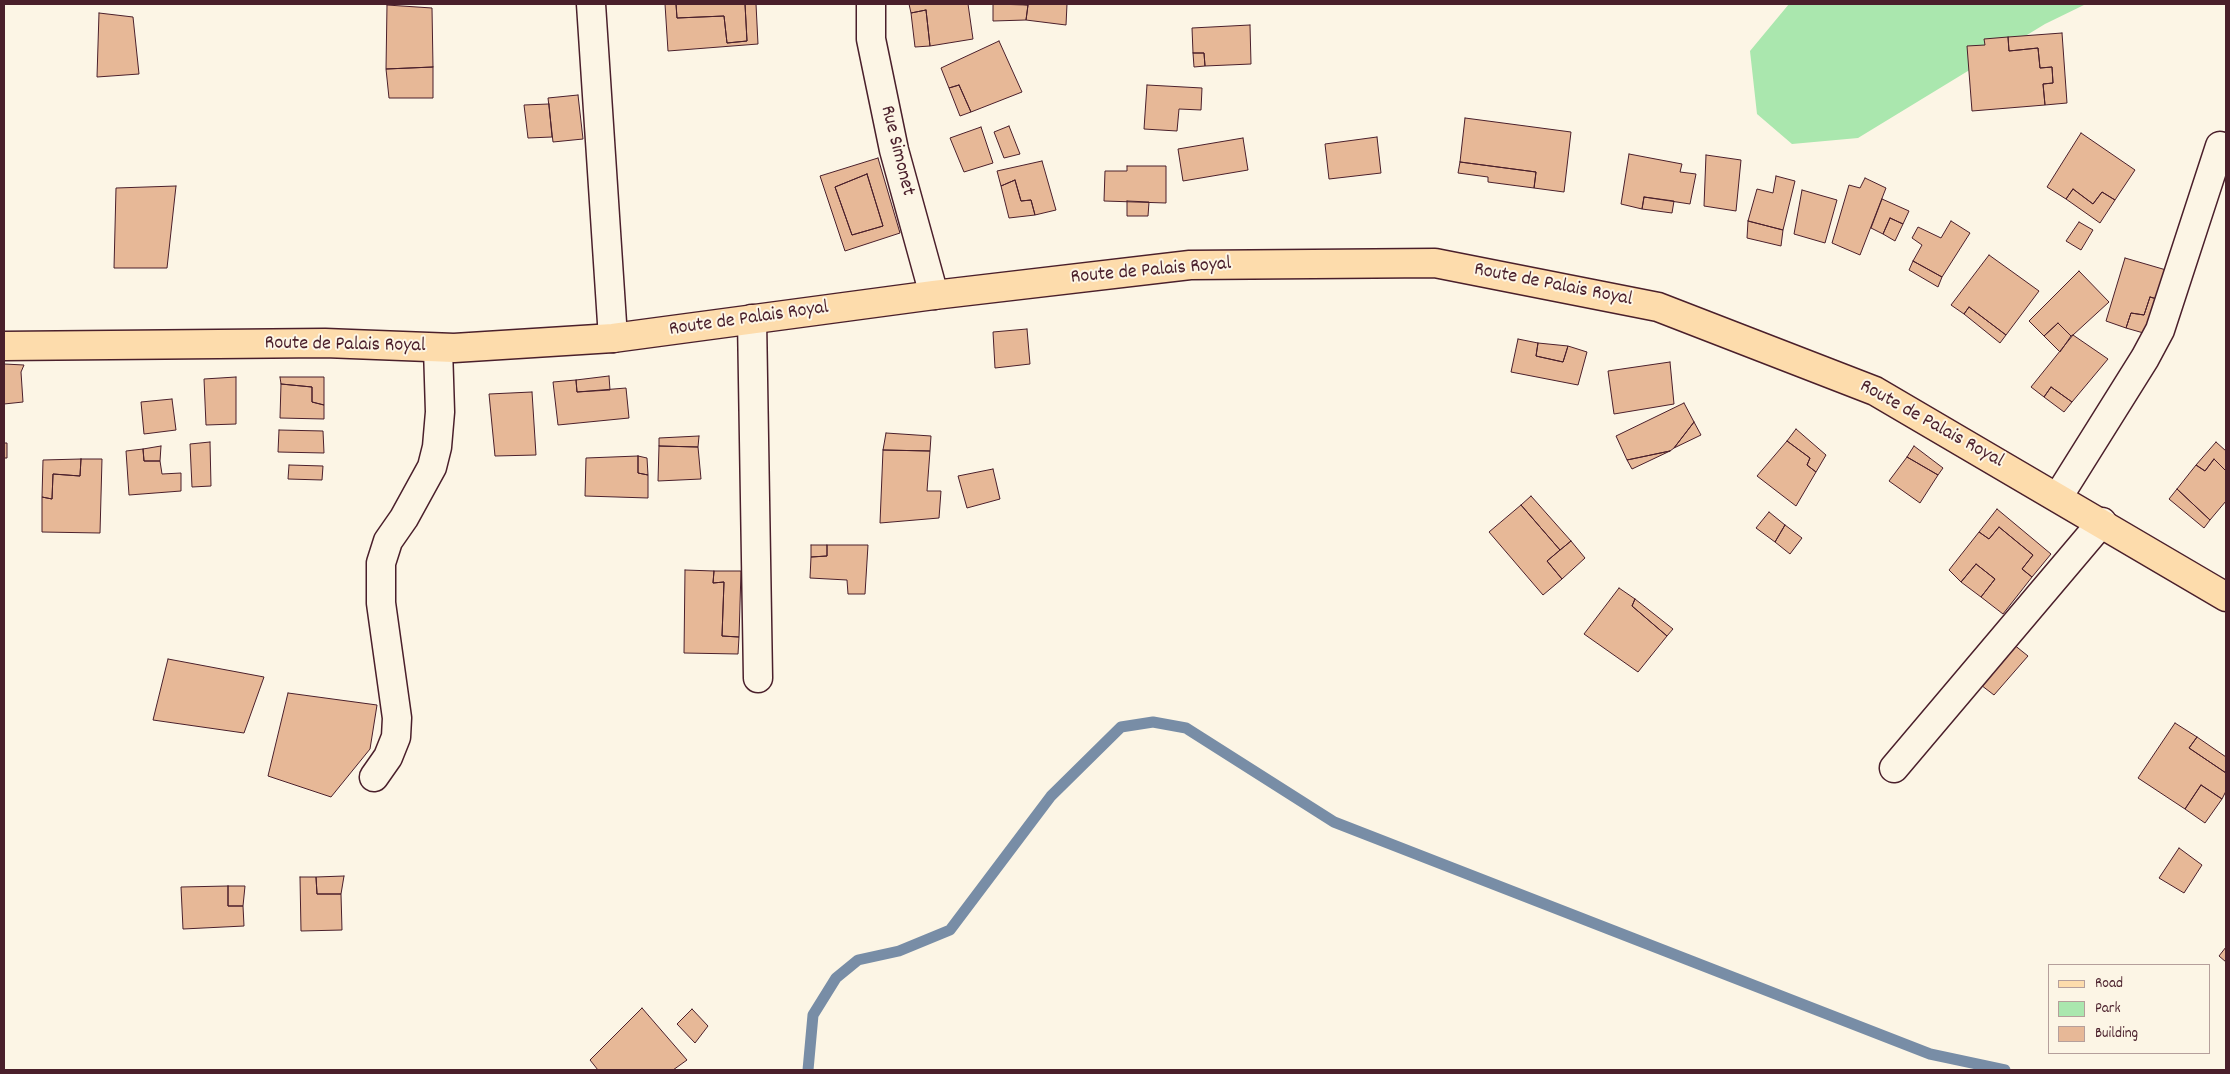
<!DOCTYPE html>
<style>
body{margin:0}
#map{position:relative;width:2230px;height:1074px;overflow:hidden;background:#fcf5e5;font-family:Dekko,sans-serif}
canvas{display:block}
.frame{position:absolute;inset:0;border:5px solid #4a1f2b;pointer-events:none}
.legend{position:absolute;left:2048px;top:964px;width:162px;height:90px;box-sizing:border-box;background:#fcf5e5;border:1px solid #b59f9b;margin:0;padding:6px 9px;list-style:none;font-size:15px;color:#4a1f2b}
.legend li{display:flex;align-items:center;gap:10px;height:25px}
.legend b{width:25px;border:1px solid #b59f9b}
</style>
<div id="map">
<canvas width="2230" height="1074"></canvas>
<div class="frame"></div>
<ul class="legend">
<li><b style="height:6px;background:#fddcac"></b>Road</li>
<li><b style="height:14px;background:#aae7ae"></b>Park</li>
<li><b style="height:14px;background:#e7b897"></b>Building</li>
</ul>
</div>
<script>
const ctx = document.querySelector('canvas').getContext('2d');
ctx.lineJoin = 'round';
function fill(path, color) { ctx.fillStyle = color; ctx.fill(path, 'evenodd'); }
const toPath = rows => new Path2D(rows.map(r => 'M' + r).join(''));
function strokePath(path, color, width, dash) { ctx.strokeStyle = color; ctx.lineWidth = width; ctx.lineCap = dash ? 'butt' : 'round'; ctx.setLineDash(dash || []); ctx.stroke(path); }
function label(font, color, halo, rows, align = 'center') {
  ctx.font = font + ' Dekko,sans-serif'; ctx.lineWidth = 4; ctx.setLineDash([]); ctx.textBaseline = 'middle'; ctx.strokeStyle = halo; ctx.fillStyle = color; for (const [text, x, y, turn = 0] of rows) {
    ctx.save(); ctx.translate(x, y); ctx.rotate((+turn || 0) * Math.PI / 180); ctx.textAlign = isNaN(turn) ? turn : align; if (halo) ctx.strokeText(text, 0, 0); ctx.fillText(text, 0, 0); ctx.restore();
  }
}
fill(toPath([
 [1789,4,2086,4,2045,24,1858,138,1792,144,1757,114,1750,51]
]), '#aae7ae');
strokePath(toPath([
 [808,1070,813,1015,836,978,858,960,899,951,950,930,1051,796,1121,727,1153,722,1186,728,1334,822,1930,1054,2005,1070]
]), '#788da6', 11);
const building = toPath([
 [665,4,676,4,677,18,724,16,727,43,747,41,745,4,756,4,758,44,668,51,665,4],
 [676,4,745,4,747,41,727,43,724,16,677,18,676,4],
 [909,4,968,4,973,39,930,46,926,10,911,13,909,4],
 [993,4,1028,5,1026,20,993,21,993,4],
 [1018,4,1067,4,1066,25,1026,20,1028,5,1018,4],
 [387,5,432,8,433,67,386,69,387,5],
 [926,10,930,46,915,47,911,13,926,10],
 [99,13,133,17,139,74,97,77,99,13],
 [1250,25,1251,64,1205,66,1204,53,1193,53,1192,28,1250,25],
 [2062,33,2067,103,2045,105,2043,84,2053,83,2052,67,2040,68,2038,48,2009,51,2008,37,2062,33],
 [2008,37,2009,51,2038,48,2040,68,2052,67,2053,83,2043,84,2045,105,1972,111,1967,46,1985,45,1984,39,2008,37],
 [999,41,1022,92,971,112,959,85,949,88,941,68,999,41],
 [1193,53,1204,53,1205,66,1194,67,1193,53],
 [433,67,433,98,389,98,386,69,433,67],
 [959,85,971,112,960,116,949,88,959,85],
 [1147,85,1202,88,1201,110,1179,109,1177,131,1144,129,1147,85],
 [578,95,583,139,553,142,548,98,578,95],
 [549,104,552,137,528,138,524,105,549,104],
 [1465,118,1571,132,1564,192,1534,188,1536,172,1460,162,1465,118],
 [1009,126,1020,154,1004,158,994,132,1009,126],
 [981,127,993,163,964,172,950,138,981,127],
 [2081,133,2135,170,2115,200,2102,192,2093,204,2073,189,2066,199,2047,187,2081,133],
 [1377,137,1381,173,1329,179,1325,144,1377,137],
 [1243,138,1248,170,1183,181,1178,149,1243,138],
 [1629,154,1682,164,1680,172,1696,174,1690,204,1644,197,1642,209,1621,204,1629,154],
 [1706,155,1741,160,1736,211,1704,206,1706,155],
 [878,158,900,233,845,251,820,176,878,158],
 [867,174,883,226,852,235,835,187,867,174],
 [1042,161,1056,210,1035,215,1031,200,1021,201,1015,180,1001,186,997,171,1042,161],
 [1460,162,1536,172,1534,188,1488,182,1488,177,1458,173,1460,162],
 [1127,166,1166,166,1166,203,1104,201,1105,171,1127,171,1127,166],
 [867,174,883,226,852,235,835,187,867,174],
 [1776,176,1795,181,1783,230,1748,221,1757,189,1773,193,1776,176],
 [1865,178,1886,188,1860,255,1832,243,1849,185,1860,188,1865,178],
 [1015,180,1021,201,1031,200,1035,215,1009,218,1001,186,1015,180],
 [176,186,167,268,114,268,116,188,176,186],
 [2073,189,2093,204,2102,192,2115,200,2100,223,2066,199,2073,189],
 [1802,190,1837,200,1825,243,1794,234,1802,190],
 [1644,197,1674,201,1672,213,1642,209,1644,197],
 [1882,199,1909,211,1903,224,1890,218,1883,234,1871,228,1882,199],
 [1127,201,1149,202,1148,216,1127,216,1127,201],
 [1890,218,1903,224,1895,241,1883,234,1890,218],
 [1748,221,1783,230,1781,246,1747,238,1748,221],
 [1951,221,1970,233,1942,277,1913,261,1922,245,1912,238,1918,227,1941,238,1951,221],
 [2079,222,2093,230,2081,250,2066,241,2079,222],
 [1989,255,2039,291,2006,335,1969,307,1964,314,1951,305,1989,255],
 [2125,258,2173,272,2164,301,2150,297,2144,315,2131,313,2126,328,2106,321,2125,258],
 [1913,261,1942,277,1938,287,1909,270,1913,261],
 [2079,271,2109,302,2073,335,2071,336,2058,323,2044,336,2029,321,2079,271],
 [2150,297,2164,301,2154,336,2126,328,2131,313,2144,315,2150,297],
 [1969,307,2006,335,2000,343,1964,314,1969,307],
 [2058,323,2071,336,2060,352,2044,336,2058,323],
 [1027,329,1030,364,995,368,993,332,1027,329],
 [2073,335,2108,359,2072,402,2051,387,2044,397,2031,387,2073,335],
 [1518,339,1538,343,1536,356,1563,362,1568,346,1587,352,1578,385,1511,372,1518,339],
 [1538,343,1568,346,1563,362,1536,356,1538,343],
 [1670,362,1674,404,1614,414,1608,371,1670,362],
 [4,364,24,365,21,372,23,402,4,404,4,364],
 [609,376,610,390,577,392,576,380,609,376],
 [236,377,236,424,206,425,204,379,236,377],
 [280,377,324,377,324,405,312,402,312,387,281,384,280,377],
 [576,380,577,392,626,388,629,418,558,425,553,382,576,380],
 [281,384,312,387,312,402,324,405,324,419,280,418,281,384],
 [2051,387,2072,402,2064,412,2044,397,2051,387],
 [532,392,536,455,495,456,489,394,532,392],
 [172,399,176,430,144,434,141,402,172,399],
 [1684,403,1694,422,1674,448,1670,451,1627,460,1616,436,1684,403],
 [1694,422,1701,435,1674,448,1694,422],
 [1796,429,1826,455,1816,472,1807,465,1810,458,1787,441,1796,429],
 [279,430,323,431,324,453,278,452,279,430],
 [886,433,931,436,930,451,883,450,886,433],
 [699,436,698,447,659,446,659,438,699,436],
 [1787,441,1810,458,1807,465,1816,472,1796,506,1757,476,1787,441],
 [210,442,211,486,192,487,190,444,210,442],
 [2216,442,2226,451,2226,471,2214,459,2205,471,2196,465,2216,442],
 [4,443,7,443,7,458,4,458,4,443],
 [161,446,160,461,144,461,143,449,161,446],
 [659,446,698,447,701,479,658,481,659,446],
 [1914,446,1943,468,1938,475,1907,457,1914,446],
 [143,449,144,461,160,461,162,474,181,473,181,491,129,495,126,451,143,449],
 [883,450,930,451,927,491,941,491,939,518,880,523,883,450],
 [1670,451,1632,469,1627,460,1670,451],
 [638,456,647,458,648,475,638,473,638,456],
 [638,456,638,473,648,475,648,498,585,496,586,458,638,456],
 [1907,457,1938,475,1920,503,1889,481,1907,457],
 [81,459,102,459,100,533,42,532,42,497,52,499,53,474,80,476,81,459],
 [81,459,80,476,53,474,52,499,42,497,43,460,81,459],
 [2214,459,2226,471,2226,501,2210,520,2177,489,2196,465,2205,471,2214,459],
 [289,465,323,466,322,480,288,479,289,465],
 [993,469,1000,499,967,508,958,476,993,469],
 [2177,489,2210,520,2204,528,2169,499,2177,489],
 [1531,496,1571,541,1560,550,1521,505,1531,496],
 [1521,505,1560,550,1547,561,1562,579,1543,595,1489,532,1521,505],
 [1997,509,2051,554,2032,577,2022,569,2033,555,1999,527,1989,539,1979,532,1997,509],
 [1769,512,1785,525,1775,542,1756,528,1769,512],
 [1785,525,1802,538,1790,554,1775,542,1785,525],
 [1999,527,2033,555,2022,569,2032,577,2003,614,1981,597,1995,579,1976,564,1961,582,1949,570,1979,532,1989,539,1999,527],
 [1571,541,1585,558,1562,579,1547,561,1571,541],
 [811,545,827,545,827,556,811,557,811,545],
 [827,545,868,545,865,594,848,594,847,580,810,578,811,557,827,556,827,545],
 [1976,564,1995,579,1981,597,1961,582,1976,564],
 [685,570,714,571,713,583,724,582,722,636,739,637,738,654,684,653,685,570],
 [714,571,741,571,739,637,722,636,724,582,713,583,714,571],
 [1619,588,1635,599,1632,606,1667,636,1638,672,1584,634,1619,588],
 [1635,599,1673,629,1667,636,1632,606,1635,599],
 [2008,640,2028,656,1994,695,1977,682,2008,640],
 [168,659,264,677,244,733,153,720,168,659],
 [288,693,377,705,370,749,331,797,268,776,288,693],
 [2175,723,2197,737,2189,748,2226,773,2226,791,2222,799,2201,785,2185,809,2138,778,2175,723],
 [2197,737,2226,757,2226,773,2189,748,2197,737],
 [2201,785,2222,799,2205,823,2185,809,2201,785],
 [2179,848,2202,865,2184,893,2159,878,2179,848],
 [344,876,341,894,317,894,316,877,344,876],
 [300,877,316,877,317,894,341,894,342,930,301,931,300,877],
 [228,886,245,886,243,906,228,906,228,886],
 [228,886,228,906,243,906,244,926,183,929,181,887,228,886],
 [2226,947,2226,962,2219,956,2226,947],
 [642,1008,687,1060,673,1070,598,1070,590,1060,642,1008],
 [692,1009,708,1026,695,1043,677,1024,692,1009]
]);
fill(building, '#e7b897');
strokePath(building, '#4a1f2b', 1);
const minor = toPath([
 [591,4,613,338],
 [871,4,871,39,894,150,934,295],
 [752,319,758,678],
 [2058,497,2145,358,2160,330,2220,146],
 [1894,768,2102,522],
 [374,777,388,757,396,737,397,718,381,603,381,563,388,541,404,518,432,467,437,447,440,412,438,348]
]);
const major = toPath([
 [4,346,325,343,454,348,613,338,934,295,1190,265,1435,263,1658,307,1875,391,2226,597]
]);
strokePath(minor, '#4a1f2b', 31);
strokePath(major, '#4a1f2b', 31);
strokePath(minor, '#fcf5e5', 28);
strokePath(major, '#fddcac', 28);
label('20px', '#4a1f2b', '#fcf5e5', [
 ["Rue Simonet",896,151,76],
 ["Route de Palais Royal",1151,272,-5],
 ["Route de Palais Royal",1553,286,11],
 ["Route de Palais Royal",749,320,-8],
 ["Route de Palais Royal",345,346,1],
 ["Route de Palais Royal",1931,425,29]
]);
</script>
